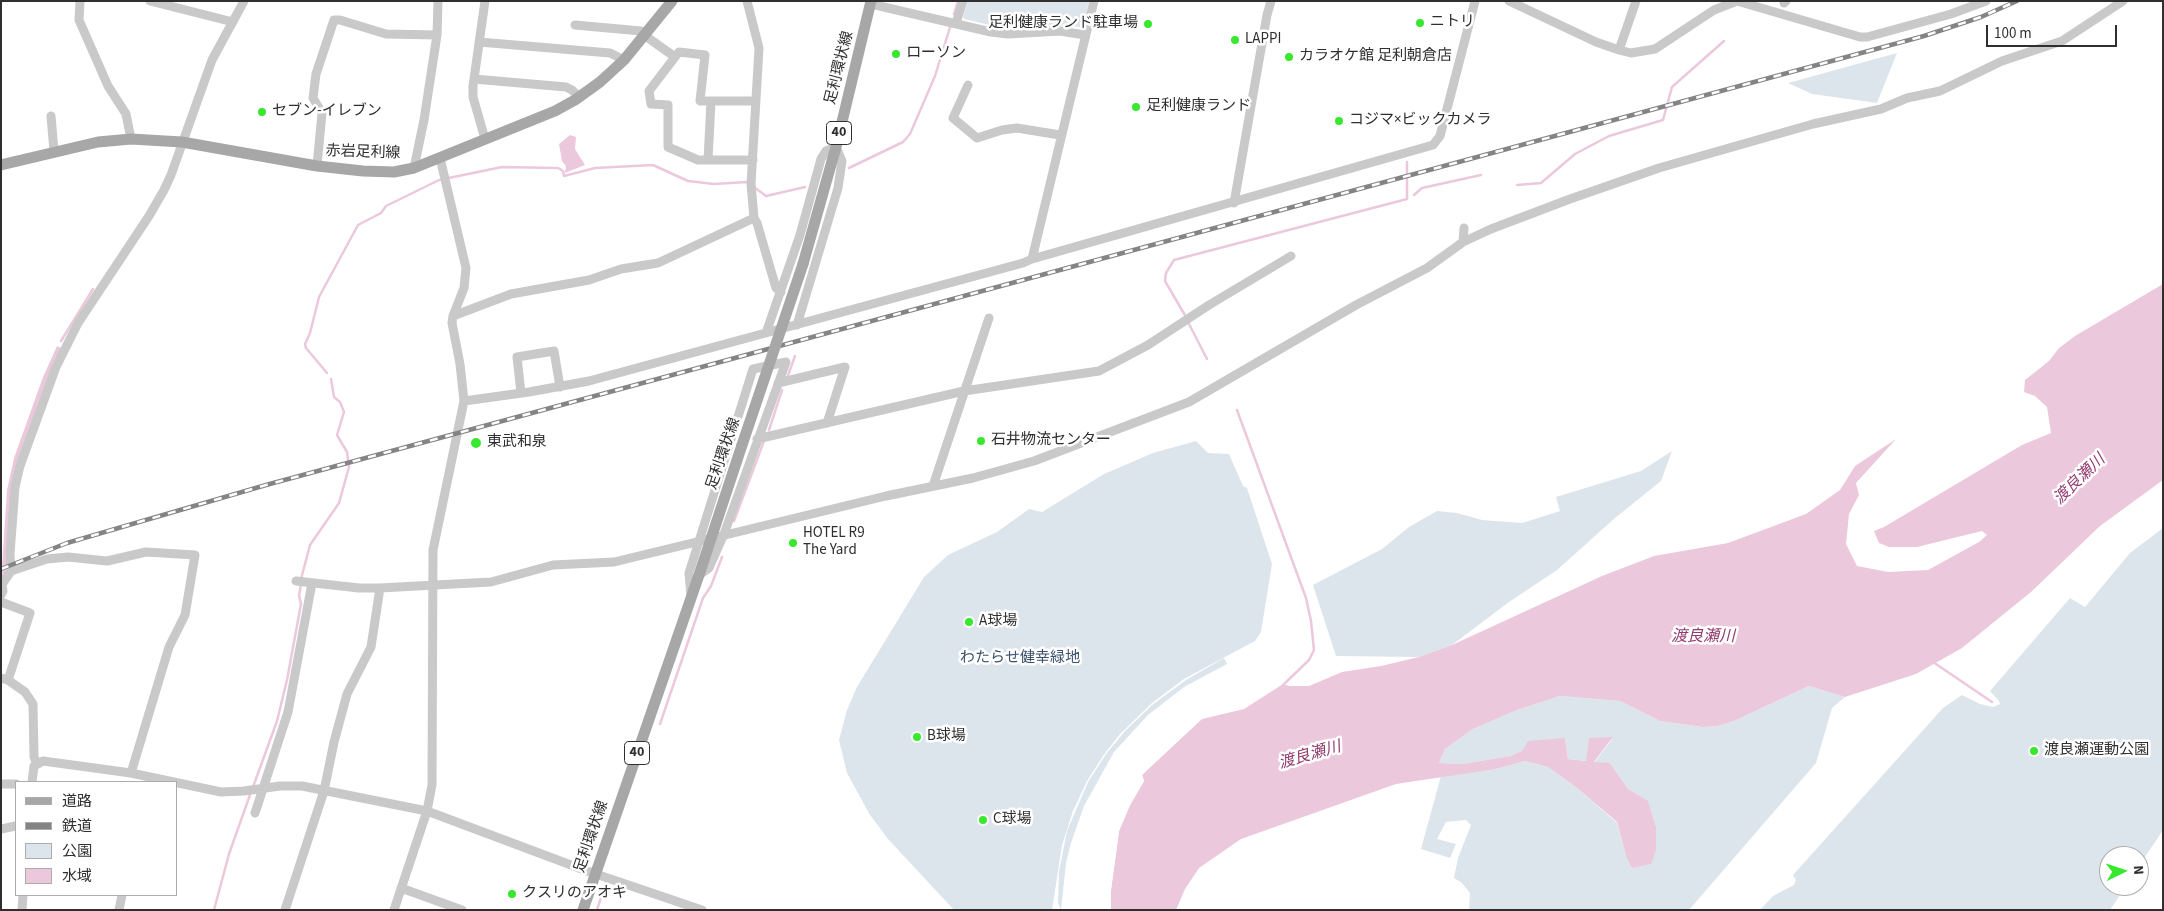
<!DOCTYPE html>
<meta charset="utf-8">
<style>
body{margin:0}
#map{position:relative;width:2164px;height:911px;overflow:hidden;background:#fff;font-family:"Source Sans 3","Noto Sans JP",sans-serif}
canvas{display:block}
.frame{position:absolute;inset:0;border:2px solid #2f2f2f;pointer-events:none}
.legend{position:absolute;left:15px;top:781px;width:162px;height:115px;box-sizing:border-box;background:#fff;border:1px solid #acacac;margin:0;padding:6px 9px;list-style:none;font-size:15px;color:#2f2f2f}
.legend li{display:flex;align-items:center;gap:10px;height:25px}
.legend b{width:25px;border:1px solid #acacac}
.north{position:absolute;left:2099px;top:846px;width:50px;height:50px;box-sizing:border-box;background:#fff;border:1px solid #acacac;border-radius:50%;rotate:86deg;font-size:14px;font-weight:700;line-height:20px;text-align:center;color:#2f2f2f}
.north::after{content:'';display:block;margin:auto;width:18px;height:22px;background:#38e82f;clip-path:polygon(50% 0,100% 100%,50% 72%,0 100%)}
.scale{position:absolute;left:1986px;top:25px;width:131px;height:22px;box-sizing:border-box;border:2px solid #2f2f2f;border-top:0;padding-left:6px;font-size:15px;line-height:18px;white-space:nowrap;color:#2f2f2f;-webkit-text-stroke:4px #fff;paint-order:stroke}
</style>
<div id="map">
<canvas width="2164" height="911"></canvas>
<div class="frame"></div>
<ul class="legend">
<li><b style="height:6px;background:#a7a7a7"></b>道路</li>
<li><b style="height:6px;background:#848484"></b>鉄道</li>
<li><b style="height:14px;background:#dde5ec"></b>公園</li>
<li><b style="height:14px;background:#ecc8dd"></b>水域</li>
</ul>
<div class="north">N</div>
<div class="scale">100 m</div>
</div>
<script>
const ctx = document.querySelector('canvas').getContext('2d');
ctx.lineJoin = 'round';
function fill(path, color) { ctx.fillStyle = color; ctx.fill(path, 'evenodd'); }
const toPath = rows => new Path2D(rows.map(r => 'M' + r).join(''));
function strokePath(path, color, width, dash) { ctx.strokeStyle = color; ctx.lineWidth = width; ctx.lineCap = dash ? 'butt' : 'round'; ctx.setLineDash(dash || []); ctx.stroke(path); }
function label(font, color, halo, rows, align = 'center') {
  ctx.font = font + ' "Source Sans 3","Noto Sans JP",sans-serif'; ctx.lineWidth = 5; ctx.setLineDash([]); ctx.textBaseline = 'middle'; ctx.strokeStyle = halo; ctx.fillStyle = color; for (const [text, x, y, turn = 0] of rows) {
    ctx.save(); ctx.translate(x, y); ctx.rotate((+turn || 0) * Math.PI / 180); ctx.textAlign = isNaN(turn) ? turn : align; if (halo) ctx.strokeText(text, 0, 0); ctx.fillText(text, 0, 0); ctx.restore();
  }
}
fill(toPath([
 [968,1,1089,1,1083,27,1045,26,1020,28,994,26,964,19,963,17],
 [1897,53,1877,103,1812,94,1788,83],
 [1196,441,1208,453,1229,454,1243,486,1247,488,1272,564,1261,632,1255,641,1184,679,1152,703,1120,734,1103,756,1087,781,1073,811,1062,845,1052,910,954,910,888,839,870,815,847,773,839,740,847,710,857,687,924,577,948,555,997,532,1029,509,1042,512,1104,474,1153,453],
 [1672,451,1661,481,1615,518,1557,570,1509,602,1452,645,1419,657,1336,656,1313,585,1382,549,1409,527,1437,511,1457,513,1482,520,1522,523,1560,511,1556,497,1641,471],
 [2163,528,2163,830,2139,866,2139,856,2109,856,2109,886,2126,886,2110,910,1760,910,1773,896,1794,885,1796,880,1793,875,1943,708,1962,695,1980,704,1993,707,2000,704,1999,701,1990,691,2070,598,2085,607,2130,553],
 [1224,658,1227,664,1184,687,1148,715,1114,752,1084,806,1071,843,1066,863,1061,910,1058,903,1059,872,1067,831,1088,782,1106,754,1125,731,1152,705,1186,680],
 [1809,686,1845,697,1832,708,1816,763,1689,910,1469,910,1470,893,1462,883,1454,878,1458,858,1471,825,1466,820,1446,822,1437,839,1456,844,1450,858,1421,849,1441,776,1496,769,1525,761,1548,767,1577,788,1617,823,1626,856,1656,850,1656,827,1648,802,1628,789,1610,763,1594,763,1613,738,1587,761,1568,759,1565,738,1511,756,1462,764,1439,763,1445,749,1473,729,1517,710,1560,696,1620,701,1660,721,1703,727,1718,726,1734,721]
]), '#dde5ec');
fill(toPath([
 [570,135,576,137,575,149,585,165,565,173,566,166,562,161,559,144],
 [2163,284,2163,480,2100,526,2031,592,1962,648,1916,674,1845,697,1809,686,1734,721,1718,726,1703,727,1660,721,1620,701,1560,696,1517,710,1473,729,1445,749,1439,763,1462,764,1511,756,1522,751,1528,741,1565,738,1568,759,1586,761,1589,738,1613,737,1594,762,1610,763,1628,789,1648,801,1656,827,1656,850,1651,864,1632,868,1626,856,1617,822,1577,788,1548,767,1525,761,1496,769,1396,784,1241,839,1199,868,1185,889,1176,910,1111,910,1111,890,1119,831,1130,805,1144,781,1142,775,1202,719,1244,709,1283,684,1289,686,1309,686,1342,672,1381,666,1419,657,1452,645,1602,576,1654,556,1728,543,1806,514,1840,490,1855,466,1896,439,1856,483,1859,495,1849,514,1846,544,1857,566,1888,572,1928,570,1979,542,1987,535,1982,531,1917,547,1889,547,1879,543,1874,531,1884,527,2022,445,2051,433,2047,407,2035,396,2024,392,2025,380,2049,361,2059,348,2075,336],
 [57,346,61,348,21,459,9,564,1,582,7,490,14,458,43,377]
]), '#ecc8dd');
fill(toPath([
 [1177,738,1142,775,1144,781,1130,805,1119,831,1111,890,1111,910,1108,910,1109,890,1116,830,1127,804,1141,780,1140,774]
]), '#fff');
strokePath(toPath([
 [954,14,958,1],
 [849,168,903,142,910,134,935,76,951,24],
 [1517,185,1541,183,1575,154,1609,136,1663,120,1672,87,1724,41],
 [754,187,766,196,805,187],
 [1414,195,1422,188,1481,175],
 [1186,317,1165,281,1166,273,1174,260,1407,199,1407,162],
 [1188,322,1207,359],
 [61,341,93,289],
 [327,373,306,348,305,344,310,333,319,297,358,225,381,213,386,206,439,180,502,167,558,168,563,171,564,176,595,168,653,165,688,181,714,184,747,182,749,183],
 [787,378,795,356],
 [1237,410,1306,598,1311,621,1314,650,1309,660,1283,685],
 [769,430,782,390],
 [734,521,764,441],
 [301,579,310,545,339,503,349,467,347,452,337,435,344,412,340,402,334,397,331,379],
 [1933,662,1992,702],
 [660,724,703,598,711,586,722,557],
 [253,787,277,721,287,680,301,604,299,595,301,585],
 [214,910,229,854,251,792],
 [597,910,606,882]
]), '#ecc8dd', 2.5);
strokePath(toPath([
 [80,1,79,20,108,86,126,114,131,139],
 [150,1,233,22],
 [747,1,759,48,751,184,754,218,757,223,776,288,781,292],
 [1509,1,1596,42,1619,50,1636,1],
 [1737,1,1860,37,1867,37,1951,14,1986,1],
 [1784,3,1786,1],
 [871,4,991,32,1008,34,1060,31,1085,35],
 [956,23,963,1],
 [575,25,641,31,644,35,675,57,679,52,705,55,700,101,756,101],
 [479,42,610,53,624,60],
 [1619,50,1631,53,1655,49,1714,10,1737,1],
 [675,57,649,91,651,104,668,105,668,147,698,160,753,160],
 [474,79,566,87,572,90,579,97],
 [968,85,953,118,977,138,1002,130,1017,128,1060,135],
 [51,116,54,151],
 [485,139,473,97,473,86,485,1],
 [708,160,711,101],
 [317,166,322,113,313,98,316,74,334,20,340,20,386,34,437,35],
 [414,168,424,120,437,35,438,1],
 [1234,203,1267,15,1271,1],
 [1463,242,1464,228],
 [1032,259,1094,1],
 [453,316,511,294,589,280,621,269,658,263,754,218],
 [766,333,800,235,821,159,826,151,836,147,842,161,838,188,797,325],
 [778,383,845,367],
 [521,393,517,357,554,351,560,387],
 [464,401,529,392,589,381,1023,263,1032,259,1433,145,1440,136,1475,1],
 [827,423,845,367],
 [757,439,964,391,1099,371,1148,345,1209,305,1291,256],
 [933,486,989,318],
 [11,571,47,559,68,557,107,561,146,552,195,555,185,615,169,647,131,773],
 [296,581,359,588,380,588,491,582,553,565,614,562,886,496,973,478,1034,461,1189,402,1356,305,1427,268,1463,242,1491,229,1570,199,1659,168,1813,124,1881,109,1907,98,1940,91,2002,61,2062,41,2123,1],
 [1,586,11,571,10,554,15,487,20,466,56,367,78,323,149,216,164,190,171,175,212,60,244,1],
 [1,595,3,591,2,585],
 [691,596,689,573,753,369,786,362,724,534,709,568,699,575],
 [1,602,30,613,8,680],
 [1,678,8,680,25,692,33,704,34,757,37,764],
 [32,782,34,766,43,761,131,773,221,792,244,791,280,786,302,786,427,811,587,871,702,910],
 [1,784,16,784],
 [255,813,288,712,312,583],
 [1,829,16,826],
 [401,888,462,910],
 [22,910,23,895],
 [119,910,122,895],
 [285,910,324,791,334,742,347,694,371,647,380,588],
 [394,910,427,811,432,785,433,550,464,401,460,364,452,323,453,316,464,288,466,268,440,158]
]), '#c9c9c9', 9);
strokePath(toPath([
 [1,165,98,142,131,139,182,142,317,166,363,171,394,172,414,168,555,111,575,100,600,82,624,60,672,1],
 [803,264,836,147,871,1],
 [583,910,699,575,742,445]
]), '#a7a7a7', 11);
const rail = toPath([
 [1,569,67,543,266,485,1924,36,1981,17,2017,1]
]);
strokePath(rail, '#848484', 4.5);
strokePath(rail, '#fff', 2.5, [8]);
strokePath(toPath([
 [742,445,803,264]
]), '#a7a7a7', 11);
for (const [x, y, r, color] of [
 [1420,23,5,"#38e82f"],
 [1148,24,5,"#38e82f"],
 [1235,40,5,"#38e82f"],
 [896,54,5,"#38e82f"],
 [1289,57,5,"#38e82f"],
 [1136,107,5,"#38e82f"],
 [262,112,5,"#38e82f"],
 [1339,121,5,"#38e82f"],
 [981,441,5,"#38e82f"],
 [476,443,6,"#38e82f"],
 [793,543,5,"#38e82f"],
 [969,622,5,"#38e82f"],
 [917,737,5,"#38e82f"],
 [2034,751,5,"#38e82f"],
 [983,820,5,"#38e82f"],
 [512,894,5,"#38e82f"]
]) { const dot = new Path2D(); dot.arc(x, y, r, 0, 2 * Math.PI); ctx.fillStyle = color; ctx.fill(dot); strokePath(dot, '#fff', 2); }
for (const [x, y, w] of [
 [839,133,25],
 [637,753,25]
]) { const box = new Path2D(); box.roundRect(x - w / 2, y - 11.5, w, 23, 4); ctx.fillStyle = '#fff'; ctx.fill(box); strokePath(box, '#2f2f2f', 1); }
label('bold 14px', '#2f2f2f', null, [
 ["40",839,133],
 ["40",637,753]
]);
label('15px', '#2f2f2f', '#fff', [
 ["ニトリ",1430,23],
 ["足利健康ランド駐車場",1138,24,"right"],
 ["LAPPI",1245,40],
 ["ローソン",906,54],
 ["カラオケ館 足利朝倉店",1299,57],
 ["足利健康ランド",1146,107],
 ["セブン-イレブン",272,112],
 ["コジマ×ビックカメラ",1349,121],
 ["石井物流センター",991,441],
 ["東武和泉",487,443],
 ["HOTEL R9",803,534],
 ["The Yard",803,551],
 ["A球場",979,622],
 ["B球場",927,737],
 ["渡良瀬運動公園",2044,751],
 ["C球場",993,820],
 ["クスリのアオキ",522,894]
], 'left');
label('15px', '#2f2f2f', '#fff', [
 ["足利環状線",840,68,-76],
 ["赤岩足利線",363,153,2],
 ["足利環状線",724,454,-71],
 ["足利環状線",592,837,-71]
]);
label('15px', '#3b516c', '#fff', [
 ["わたらせ健幸緑地",1020,659]
]);
label('italic 16px', '#933b6e', '#fff', [
 ["渡良瀬川",2080,480,-44],
 ["渡良瀬川",1703,637],
 ["渡良瀬川",1310,756,-16]
]);
</script>
